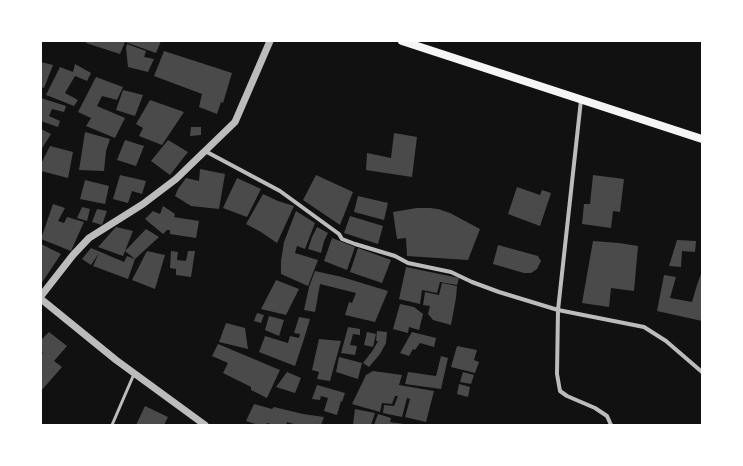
<!DOCTYPE html>
<style>
body{margin:0}
#map{position:relative;width:743px;height:466px;overflow:hidden;background:#111;font-family:Jost,sans-serif}
canvas{display:block}
.frame{position:absolute;inset:0;border:42px solid #fff;pointer-events:none}
</style>
<div id="map">
<canvas width="743" height="466"></canvas>
<div class="frame"></div>
</div>
<script>
const ctx = document.querySelector('canvas').getContext('2d');
ctx.lineJoin = 'round';
function fill(path, color) { ctx.fillStyle = color; ctx.fill(path, 'evenodd'); }
const toPath = rows => new Path2D(rows.map(r => 'M' + r).join(''));
function strokePath(path, color, width, dash) { ctx.strokeStyle = color; ctx.lineWidth = width; ctx.lineCap = dash ? 'butt' : 'round'; ctx.setLineDash(dash || []); ctx.stroke(path); }
fill(toPath([
 [87,41,161,41,156,53,125,42,120,54,86,43],
 [127,44,146,51,144,57,154,59,148,72,128,67,126,48],
 [164,51,232,73,223,103,221,102,217,114,199,107,202,94,154,76],
 [41,62,53,65,44,88,41,87],
 [75,64,91,73,87,81,75,76,65,93,78,100,74,106,46,95,60,67,73,72],
 [96,77,123,87,117,100,102,96,97,106,125,118,115,138,86,126,91,118,78,112],
 [123,90,143,95,135,116,116,110],
 [41,98,66,106,64,112,52,109,49,116,60,121,58,127,41,121],
 [150,100,184,112,162,145,139,136,143,128,136,124],
 [191,127,201,127,201,135,190,136],
 [41,129,51,134,41,150],
 [85,132,110,139,106,151,104,171,79,170],
 [394,133,417,137,412,177,366,170,367,153,391,158],
 [125,140,144,146,136,166,117,160],
 [168,140,188,152,170,175,151,161],
 [50,146,73,152,68,178,41,171,41,164],
 [200,169,225,174,219,209,191,206,175,196,178,189,186,178,199,181],
 [120,175,146,181,142,194,132,191,128,203,113,199],
 [316,175,353,192,340,225,303,200],
 [593,175,624,179,620,212,613,211,611,228,582,224,584,204,590,204],
 [237,178,261,189,247,217,223,208],
 [85,180,109,186,105,204,80,199],
 [517,187,540,195,542,190,551,193,540,226,508,214],
 [263,194,278,201,294,206,277,243,261,232,246,224],
 [358,196,388,203,384,220,354,212],
 [53,204,65,208,58,221,64,223,67,217,84,222,71,251,41,239],
 [163,206,175,214,174,217,199,221,196,238,170,234,170,230,167,230,163,234,145,219,153,211,160,214],
 [82,207,90,209,87,221,77,218],
 [417,208,430,208,438,209,450,213,480,229,468,260,407,256,406,238,397,239,393,212],
 [97,209,107,211,102,225,92,222],
 [296,211,315,223,305,249,297,246,295,253,318,260,308,286,281,274,281,261,284,242],
 [350,216,383,226,378,244,344,233],
 [116,227,133,231,125,251,146,229,159,237,135,259,125,251,123,256,98,247],
 [317,227,328,233,324,241,321,253,308,249,312,237],
 [332,238,355,247,347,270,324,261],
 [677,240,696,241,695,252,682,251,681,267,669,266],
 [593,241,619,243,638,246,634,291,611,288,609,307,582,303],
 [41,244,61,254,41,284],
 [498,245,538,256,541,261,537,269,531,273,524,273,493,264],
 [91,248,124,262,127,256,135,259,128,279,93,266,99,253,91,265,82,259],
 [358,248,391,260,382,283,350,272],
 [147,251,165,255,155,289,132,280],
 [171,251,178,252,177,260,186,261,188,251,195,251,191,277,176,275,176,269,170,268],
 [406,267,459,278,457,285,440,282,437,293,422,290,420,304,399,299],
 [315,271,342,277,388,291,375,322,345,315,349,302,352,303,356,293,320,284,315,312,304,310,309,287],
 [702,271,702,321,657,311,664,275,676,277,670,298,692,302,697,285],
 [276,280,299,289,286,315,261,309],
 [442,283,457,286,456,298,451,325,433,320,428,314,430,306,423,305,425,292,439,295],
 [400,304,414,307,423,314,419,330,409,327,408,333,393,329],
 [257,313,264,315,261,323,254,321],
 [269,316,284,320,279,336,265,330],
 [299,317,310,319,304,339,295,366,259,352,265,336,288,343,290,336,299,338,300,334,294,333],
 [226,323,245,328,248,349,219,342],
 [348,327,360,329,360,335,353,334,350,345,357,346,355,355,341,353],
 [377,331,387,332,386,343,380,354,369,367,363,363,373,350,378,341,376,341],
 [49,332,67,346,54,361,62,367,41,391,41,355,43,353,41,351,41,340],
 [367,332,376,334,373,347,364,345],
 [412,332,436,338,434,347,420,343,415,350,413,349,409,356,400,353],
 [319,339,341,341,330,381,317,379,319,372,312,370],
 [218,344,280,370,267,398,251,390,251,387,223,373,228,363,212,356],
 [457,346,477,350,474,360,479,362,475,373,451,367],
 [441,356,448,358,441,389,405,384,408,372,436,376],
 [339,357,362,363,358,379,336,372],
 [373,371,402,375,399,385,434,391,426,422,405,417,410,399,407,398,402,417,383,413,384,405,394,406,398,396,395,396,392,404,382,403,380,412,352,404,366,375],
 [287,372,301,378,295,393,276,387],
 [463,372,474,375,471,384,460,382],
 [459,384,470,387,468,397,457,394],
 [317,385,345,393,342,402,341,401,337,415,324,411,328,398,321,396,320,400,312,399],
 [254,404,272,409,274,407,303,414,324,417,321,425,297,425,287,422,286,425,274,425,267,423,266,425,258,425,246,421],
 [145,406,168,417,164,425,136,425],
 [355,409,375,413,371,425,353,425],
 [378,414,391,418,390,422,404,424,404,425,374,425]
]), '#4a4a4a');
strokePath(toPath([
 [112,425,134,374]
]), '#bcbcbc', 3);
strokePath(toPath([
 [581,100,558,310,557,374,560,391,567,396,595,408,607,416,611,425],
 [205,151,280,191,339,234,342,239,355,244,395,256,408,263,451,272,472,282,499,292,558,310,644,327,666,341,702,372]
]), '#bcbcbc', 4);
strokePath(toPath([
 [41,296,73,255,89,238,143,204,176,179,235,122,270,41],
 [41,299,116,360,205,425]
]), '#bcbcbc', 7);
strokePath(toPath([
 [402,41,702,139]
]), '#f5f5f5', 8);
</script>
